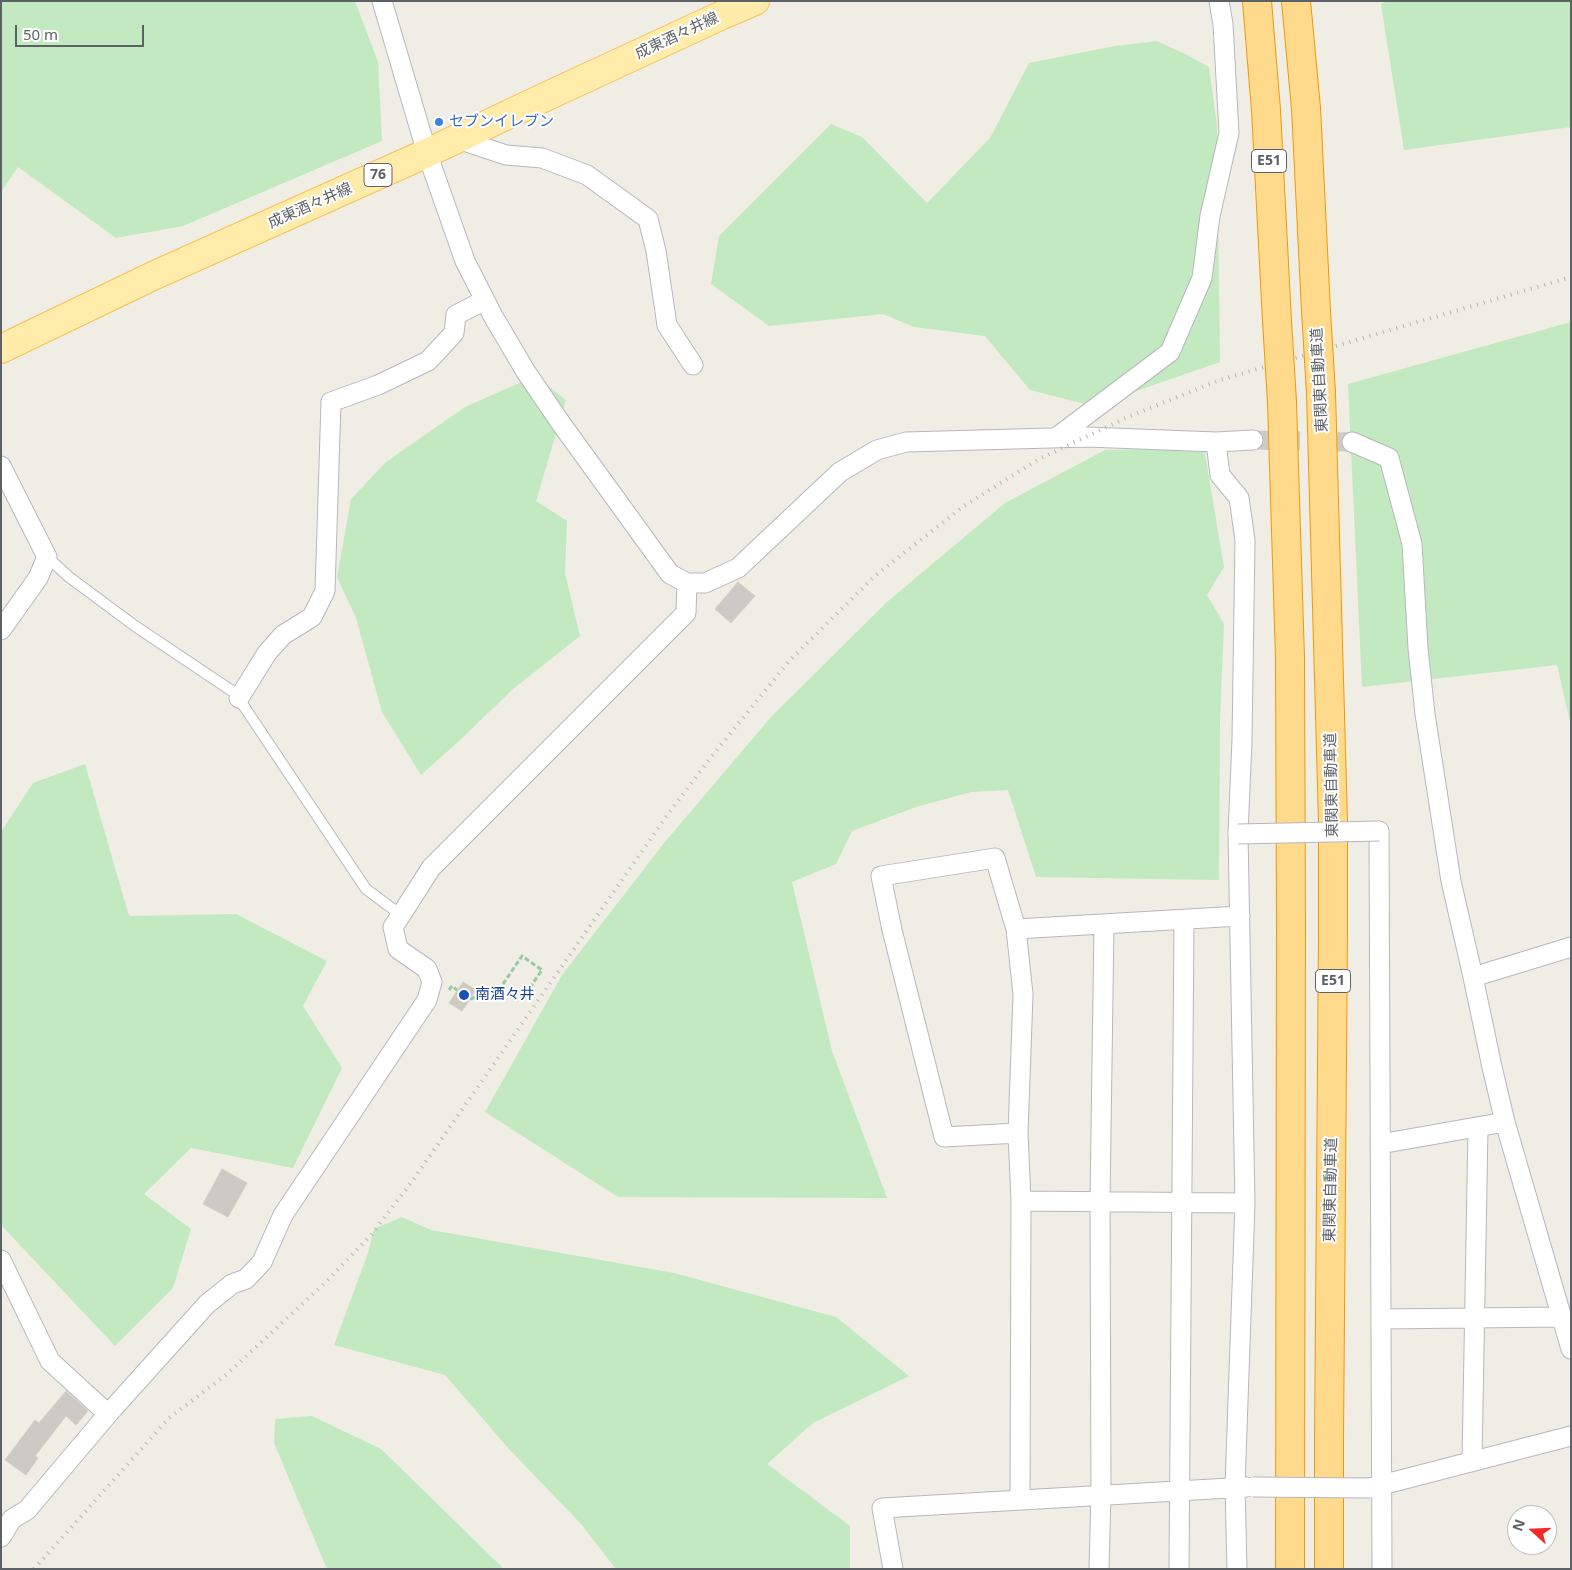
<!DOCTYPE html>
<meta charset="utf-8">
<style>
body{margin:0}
#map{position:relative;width:1572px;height:1570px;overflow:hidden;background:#f0ede5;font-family:"Noto Sans",sans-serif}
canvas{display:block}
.frame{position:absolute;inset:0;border:2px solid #5c6166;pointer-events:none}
.north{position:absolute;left:1507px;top:1505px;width:50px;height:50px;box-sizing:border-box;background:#fff;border:1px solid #bec0c2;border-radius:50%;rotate:290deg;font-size:14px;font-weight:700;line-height:20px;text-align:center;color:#5c6166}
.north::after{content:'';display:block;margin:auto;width:18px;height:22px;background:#f32927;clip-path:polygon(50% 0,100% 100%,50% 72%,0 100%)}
.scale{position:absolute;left:15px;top:25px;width:129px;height:22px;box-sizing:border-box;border:2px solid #5c6166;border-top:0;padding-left:6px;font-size:15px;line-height:18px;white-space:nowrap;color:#5c6166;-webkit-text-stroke:4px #fff;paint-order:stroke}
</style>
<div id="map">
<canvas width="1572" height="1570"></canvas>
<div class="frame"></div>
<div class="north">N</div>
<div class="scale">50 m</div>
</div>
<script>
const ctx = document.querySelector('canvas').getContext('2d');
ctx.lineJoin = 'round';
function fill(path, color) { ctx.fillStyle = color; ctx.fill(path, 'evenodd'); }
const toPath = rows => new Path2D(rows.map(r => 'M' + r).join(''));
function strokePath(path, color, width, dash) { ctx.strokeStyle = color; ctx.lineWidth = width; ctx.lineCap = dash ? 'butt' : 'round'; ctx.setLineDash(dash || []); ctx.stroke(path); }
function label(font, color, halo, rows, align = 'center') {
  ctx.font = font + ' "Noto Sans","Noto Sans JP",sans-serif'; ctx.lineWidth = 4; ctx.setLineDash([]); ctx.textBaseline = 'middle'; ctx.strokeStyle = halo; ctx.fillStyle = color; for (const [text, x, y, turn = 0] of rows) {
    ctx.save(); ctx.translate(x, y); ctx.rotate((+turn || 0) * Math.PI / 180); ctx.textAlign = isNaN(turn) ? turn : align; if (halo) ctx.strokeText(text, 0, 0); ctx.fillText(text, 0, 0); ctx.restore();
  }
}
fill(toPath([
 [1,1,355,1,378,62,382,141,183,226,116,238,18,167,1,192],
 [1388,1,1571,1,1571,127,1404,150,1381,4],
 [1157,41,1187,55,1209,67,1217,126,1220,362,1093,406,1030,390,985,336,914,327,883,314,769,326,711,284,719,236,831,124,862,137,927,203,990,138,1029,63,1115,46],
 [1571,322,1571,726,1557,665,1362,687,1348,384],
 [535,376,566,400,536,501,567,521,565,573,580,636,513,689,459,741,421,775,382,712,356,618,337,577,351,499,386,462,465,407],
 [1204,448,1224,567,1207,595,1224,624,1220,718,1219,880,1036,877,1008,790,971,792,916,807,852,831,836,864,792,882,832,1051,887,1198,618,1197,485,1112,562,975,664,843,771,717,887,602,1005,503,1105,450],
 [85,764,129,916,236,914,327,961,303,1006,342,1068,293,1168,191,1148,144,1194,191,1229,173,1288,115,1346,1,1225,1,832,33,783],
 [402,1217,431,1230,674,1273,836,1317,909,1376,813,1423,767,1464,850,1526,850,1569,616,1569,581,1524,509,1449,445,1375,334,1345,368,1253,374,1229],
 [312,1416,381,1449,504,1569,327,1569,274,1443,275,1419]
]), '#c2e9c0');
const building = toPath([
 [738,582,755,596,731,623,715,609,738,582],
 [463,982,476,990,462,1011,449,1003,463,982],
 [222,1169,247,1183,228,1217,203,1204,222,1169],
 [66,1391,88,1411,76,1425,66,1416,35,1456,38,1458,26,1475,5,1460,35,1420,39,1423,66,1391]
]);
fill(building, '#cdc9c4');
strokePath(building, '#d5cec2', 1);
strokePath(toPath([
 [1253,440,1352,442]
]), '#cbcac5', 19, [19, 9]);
const service = toPath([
 [47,557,69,577,135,626,235,693,366,889,401,915]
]);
const minor = toPath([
 [382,1,427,153,465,261,493,316,526,372,560,422,670,574,687,583,705,583,738,568,840,472,877,450,906,442,1087,437,1216,442,1253,440],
 [458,139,506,155,542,158,587,175,648,219,656,251,667,325,693,365],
 [1057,437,1170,352,1202,278,1210,216,1229,133,1223,24,1219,1],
 [1216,442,1220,475,1239,498,1245,540,1242,740,1238,834,1245,1203,1235,1486,1237,1569],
 [1352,442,1389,458,1412,544,1418,648,1425,714,1451,881,1473,977,1492,1067,1505,1122,1571,1349],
 [1,466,47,557,38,578,1,630],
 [239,698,267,653,283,635,312,617,325,591,331,402,378,385,428,361,454,333,456,315,485,300],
 [1379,831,1382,1569],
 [1016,929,1240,916],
 [1473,977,1571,947],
 [1018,1133,944,1137,892,930,881,876,995,858,1016,929,1023,994,1018,1133,1021,1201,1020,1500],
 [1380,1144,1505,1122],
 [1021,1201,1245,1203],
 [1,1260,50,1361,108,1414],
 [1381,1319,1561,1317],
 [1472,1461,1478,1128],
 [1370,1488,1571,1436],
 [1,1537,12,1519,27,1510,108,1414,207,1304,232,1284,246,1279,262,1262,283,1215,427,1000,432,982,427,969,398,949,393,927,401,915,431,868,686,613,687,583],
 [893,1569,882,1508,1247,1487],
 [1099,1569,1101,1494,1100,1202,1104,924],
 [1179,1569,1184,919]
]);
const primary = toPath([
 [1,349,155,275,427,153,543,98,720,16,755,1]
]);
const motorway = toPath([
 [1257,1,1266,110,1277,321],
 [1296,1,1306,108,1316,311],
 [1321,393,1333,822,1333,937,1329,1440,1329,1569],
 [1282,402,1290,658,1291,927,1290,1569]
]);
strokePath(service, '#b5b8bc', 12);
strokePath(minor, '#b5b8bc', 21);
strokePath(primary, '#f9c054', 30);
strokePath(motorway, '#f49800', 30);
strokePath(toPath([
 [449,990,452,986,457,990],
 [470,999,499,990,522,956,542,970,520,1002]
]), '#98caa3', 3, [5, 2.5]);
strokePath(service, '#fff', 10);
strokePath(minor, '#fff', 19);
strokePath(primary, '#ffecaa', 28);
strokePath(motorway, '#ffda8c', 28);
strokePath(toPath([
 [34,1569,169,1418,227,1374,327,1281,372,1234,413,1180,668,814,708,761,790,660,876,575,964,506,1039,459,1130,416,1220,380,1571,277]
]), '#b4b5b6', 4, [1, 6]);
const minorBridge = toPath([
 [1238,834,1379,831],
 [1253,1487,1369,1488]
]);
const motorwayBridge = toPath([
 [1316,311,1321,393],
 [1277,321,1282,402]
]);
strokePath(minorBridge, '#b5b8bc', 21, []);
strokePath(motorwayBridge, '#f49800', 30, []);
strokePath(minorBridge, '#fff', 19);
strokePath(motorwayBridge, '#ffda8c', 28);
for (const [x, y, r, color] of [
 [439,122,5,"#3f7fe0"],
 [464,995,6,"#1a4fb4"]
]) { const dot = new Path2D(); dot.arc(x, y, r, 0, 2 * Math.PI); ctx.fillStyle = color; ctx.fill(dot); strokePath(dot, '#fff', 2); }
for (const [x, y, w] of [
 [1269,161,35],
 [378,175,28],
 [1333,981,35]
]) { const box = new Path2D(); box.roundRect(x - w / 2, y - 11.5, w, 23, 4); ctx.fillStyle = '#fff'; ctx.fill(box); strokePath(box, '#5c6166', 1); }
label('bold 14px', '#5c6166', null, [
 ["E51",1269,161],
 ["76",378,175],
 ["E51",1333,981]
]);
label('15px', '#5c6166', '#fff', [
 ["成東酒々井線",677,36,-25],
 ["成東酒々井線",310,206,-24],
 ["東関東自動車道",1320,380,-93],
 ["東関東自動車道",1332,785,-91],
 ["東関東自動車道",1331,1190,-89]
]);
label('15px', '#366cbe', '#fff', [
 ["セブンイレブン",449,122]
], 'left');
label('15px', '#164399', '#fff', [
 ["南酒々井",475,995]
], 'left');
</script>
